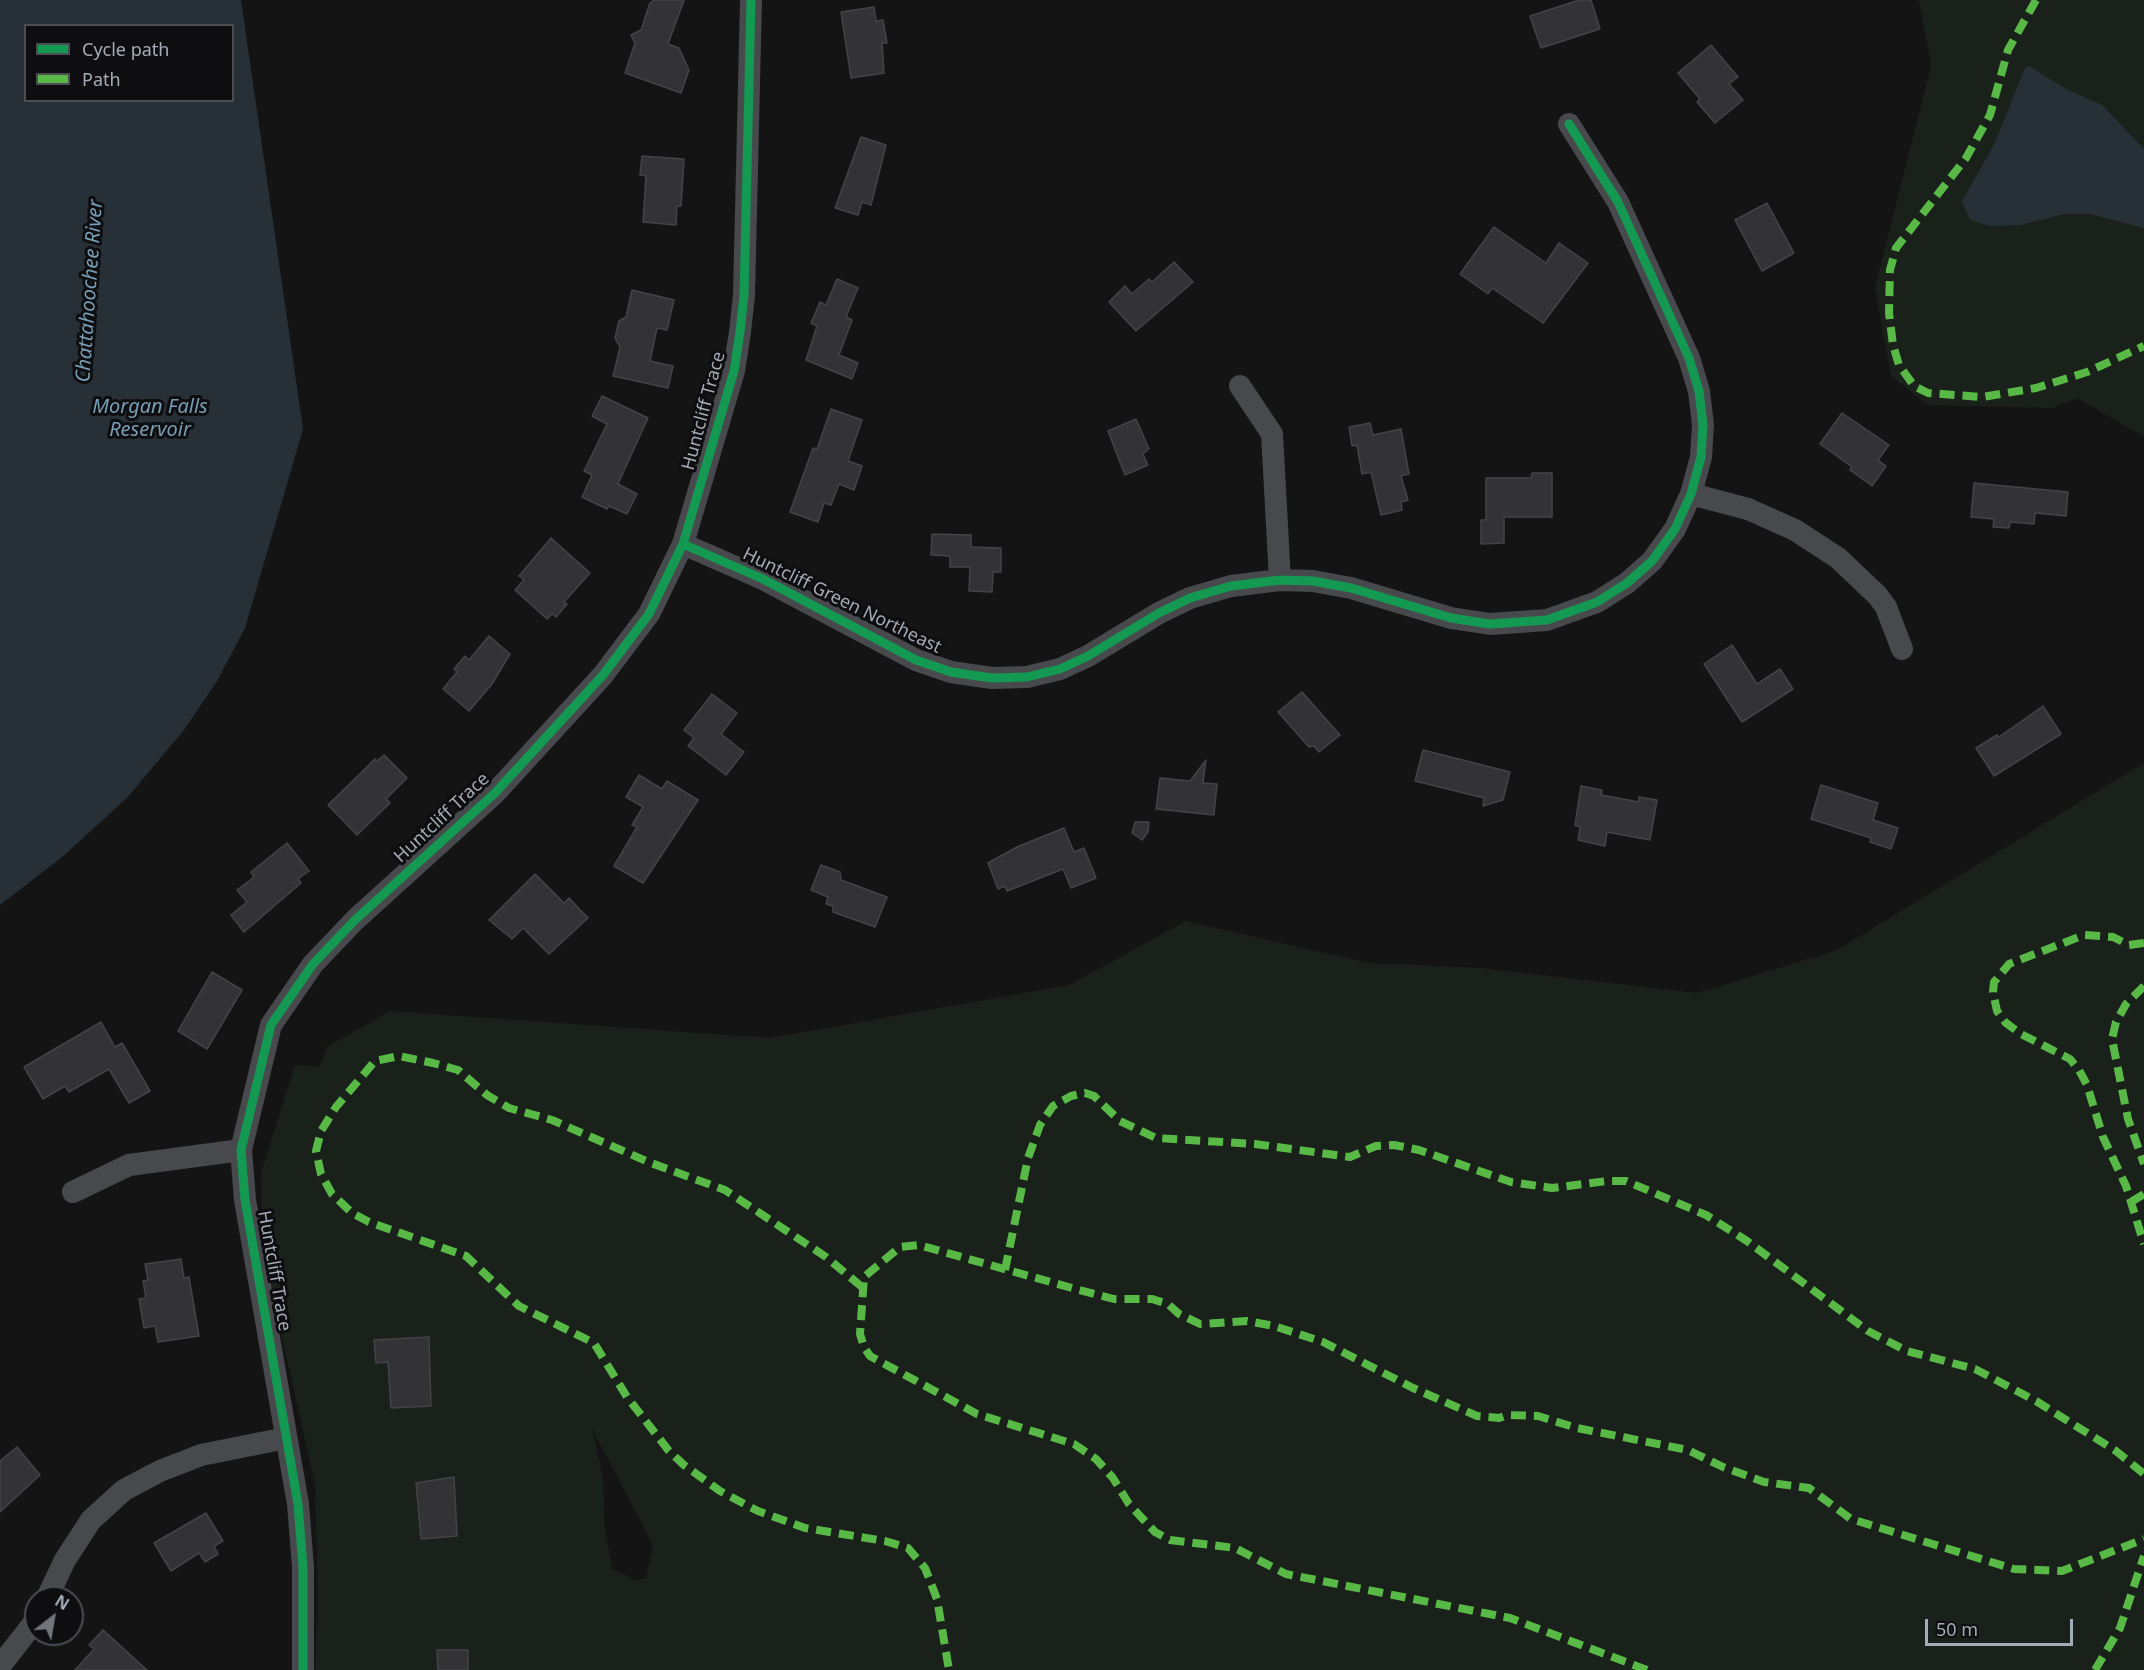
<!DOCTYPE html>
<style>
body{margin:0}
#map{position:relative;width:2144px;height:1670px;overflow:hidden;background:#141414;font-family:"Noto Sans",sans-serif}
canvas{display:block}
.legend{position:absolute;left:24px;top:24px;width:210px;height:78px;box-sizing:border-box;background:#0e0e10;border:2px solid #4a4d52;margin:0;padding:8px 10px;list-style:none;font-size:18px;color:#a3abb6}
.legend li{display:flex;align-items:center;gap:12px;height:30px}
.legend b{width:30px;border:2px solid #4a4d52}
.north{position:absolute;left:24px;top:1586px;width:60px;height:60px;box-sizing:border-box;background:#0e0e10;border:2px solid #4a4d52;border-radius:50%;rotate:31deg;font-size:16px;font-weight:700;line-height:24px;text-align:center;color:#a3abb6}
.north::after{content:'';display:block;margin:auto;width:21px;height:27px;background:#71767d;clip-path:polygon(50% 0,100% 100%,50% 72%,0 100%)}
.scale{position:absolute;left:1925px;top:1619px;width:148px;height:27px;box-sizing:border-box;border:3px solid #a3abb6;border-top:0;padding-left:8px;font-size:18px;line-height:21px;white-space:nowrap;color:#a3abb6;-webkit-text-stroke:4px #0e0e10;paint-order:stroke}
</style>
<div id="map">
<canvas width="2144" height="1670"></canvas>
<ul class="legend">
<li><b style="height:8px;background:#139951"></b>Cycle path</li>
<li><b style="height:8px;background:#58b947"></b>Path</li>
</ul>
<div class="north">N</div>
<div class="scale">50 m</div>
</div>
<script>
const ctx = document.querySelector('canvas').getContext('2d');
ctx.lineJoin = 'round';
function fillPath(path, color) { ctx.fillStyle = color; ctx.fill(path, 'evenodd'); }
const poly = rows => new Path2D(rows.map(r => 'M' + r).join(''));
function stroke(path, color, width, dash) { ctx.strokeStyle = color; ctx.lineWidth = width; ctx.lineCap = dash ? 'butt' : 'round'; ctx.setLineDash(dash || []); ctx.stroke(path); }
function drawText(font, color, halo, rows, align = 'center') {
  ctx.font = font + ' "Noto Sans",sans-serif'; ctx.lineWidth = 6; ctx.setLineDash([]); ctx.textBaseline = 'middle'; ctx.strokeStyle = halo; ctx.fillStyle = color; for (const [text, x, y, turn = 0] of rows) {
    ctx.save(); ctx.translate(x, y); ctx.rotate((+turn || 0) * Math.PI / 180); ctx.textAlign = isNaN(turn) ? turn : align; if (halo) ctx.strokeText(text, 0, 0); ctx.fillText(text, 0, 0); ctx.restore();
  }
}
fillPath(poly([
 [1919,0,2144,0,2144,437,2077,398,2052,408,1928,405,1891,376,1875,288,1931,66],
 [2144,763,2144,1670,315,1670,318,1596,315,1484,262,1249,261,1173,295,1065,319,1067,327,1047,390,1011,770,1038,1069,985,1186,921,1369,963,1481,968,1697,993,1837,950],
 [592,1429,653,1545,646,1578,635,1580,612,1569,605,1530,603,1476]
]), '#1a211a');
fillPath(poly([
 [0,0,241,0,303,429,245,628,217,681,184,730,127,798,61,858,0,905],
 [26,26,232,26,232,100,26,100],
 [2029,66,2066,89,2102,105,2144,149,2144,228,2090,214,2064,214,2021,225,1990,226,1970,220,1962,201,1995,143,2025,68]
]), '#263036');
const building = poly([
 [654,0,684,0,668,44,679,48,689,70,681,93,625,73,635,43,631,35,641,30,650,3,654,0],
 [1579,0,1591,0,1600,29,1541,48,1530,16,1579,0],
 [874,7,876,21,883,20,887,43,882,43,884,73,851,78,841,12,874,7],
 [1711,45,1738,77,1729,84,1743,100,1715,123,1697,102,1700,99,1678,73,1711,45],
 [861,137,886,145,871,205,862,202,858,215,835,208,861,137],
 [642,156,684,159,681,206,677,206,676,225,643,222,646,176,640,175,642,156],
 [1767,203,1794,253,1762,271,1735,220,1767,203],
 [1494,227,1546,263,1559,243,1588,263,1543,323,1492,288,1488,294,1460,274,1494,227],
 [1174,262,1193,282,1136,331,1109,302,1125,286,1132,294,1149,279,1152,282,1174,262],
 [837,279,858,288,846,317,852,320,839,355,858,363,852,379,806,360,817,326,811,323,820,302,826,305,837,279],
 [632,290,674,300,667,330,657,328,650,361,673,366,668,388,613,376,620,347,615,338,619,321,626,317,632,290],
 [602,396,648,418,618,484,637,494,627,514,609,506,607,509,582,497,592,475,584,471,607,424,592,416,602,396],
 [831,409,862,420,848,461,862,466,854,490,839,484,831,505,824,503,818,522,790,512,813,448,817,449,831,409],
 [1842,413,1889,445,1878,460,1886,466,1872,486,1850,470,1852,467,1820,444,1842,413],
 [1136,419,1149,449,1143,454,1148,465,1125,475,1108,431,1136,419],
 [1370,423,1373,435,1401,429,1409,474,1401,476,1408,500,1401,502,1402,510,1381,515,1371,472,1362,474,1357,445,1352,446,1349,427,1370,423],
 [1532,473,1552,473,1552,517,1504,517,1504,543,1481,544,1481,520,1486,520,1486,478,1531,478,1532,473],
 [1974,483,2068,492,2066,516,2035,513,2034,524,2010,522,2009,528,1993,527,1994,519,1971,517,1974,483],
 [932,534,971,535,971,547,1001,548,1001,572,993,572,992,592,969,591,970,567,950,567,950,556,931,555,932,534],
 [551,538,590,573,564,602,567,604,556,617,552,614,547,619,515,590,524,580,519,576,551,538],
 [489,636,510,654,492,684,469,711,443,689,457,672,454,669,465,656,469,660,489,636],
 [1732,645,1757,684,1780,669,1793,689,1742,722,1704,664,1732,645],
 [1302,692,1340,735,1319,752,1314,746,1309,747,1278,712,1302,692],
 [712,694,737,713,721,734,744,752,726,775,688,746,694,738,684,730,712,694],
 [2043,706,2061,734,1994,776,1976,748,1997,735,1999,737,2043,706],
 [1423,750,1510,772,1503,800,1483,806,1484,798,1415,781,1423,750],
 [384,755,407,778,386,799,390,803,357,835,328,805,375,759,377,761,384,755],
 [1206,760,1203,783,1217,784,1214,815,1156,809,1160,778,1190,781,1206,760],
 [639,775,662,789,667,781,698,800,643,883,614,866,637,827,632,825,643,807,626,797,639,775],
 [1821,785,1878,803,1873,820,1898,828,1891,849,1870,842,1871,838,1811,819,1821,785],
 [1581,786,1602,790,1601,795,1639,802,1639,797,1657,800,1650,840,1607,832,1605,846,1578,840,1580,827,1575,825,1581,786],
 [1135,822,1149,822,1148,832,1142,840,1132,833,1135,822],
 [1064,828,1074,852,1084,848,1096,878,1071,888,1063,869,1007,891,1005,886,998,889,988,863,1017,847,1064,828],
 [287,843,309,871,298,879,301,883,244,932,231,915,247,902,237,890,254,877,251,872,287,843],
 [821,865,840,872,841,880,887,897,875,927,833,912,833,906,826,904,828,897,811,890,821,865],
 [535,874,564,903,569,898,588,918,549,954,523,928,512,939,489,920,535,874],
 [212,972,242,990,207,1049,178,1031,212,972],
 [101,1022,115,1047,122,1043,150,1091,129,1103,109,1069,69,1092,65,1086,43,1099,24,1067,101,1022],
 [181,1259,184,1278,189,1277,199,1336,158,1342,155,1326,144,1328,139,1299,146,1298,143,1281,148,1280,145,1264,181,1259],
 [429,1337,431,1406,391,1408,388,1362,376,1363,374,1340,429,1337],
 [17,1447,40,1475,0,1512,0,1461,17,1447],
 [454,1477,457,1536,421,1539,416,1483,454,1477],
 [206,1513,223,1541,214,1546,218,1554,205,1562,199,1553,171,1571,154,1543,206,1513],
 [103,1630,147,1670,75,1670,94,1649,89,1645,103,1630],
 [437,1650,468,1650,468,1670,438,1670,437,1650]
]);
fillPath(building, '#333335');
stroke(building, '#424448', 1.5);
stroke(poly([
 [1240,386,1272,434,1280,580],
 [1691,494,1748,509,1795,530,1838,558,1877,595,1886,607,1902,649],
 [683,544,763,579,916,660,951,672,992,678,1027,677,1060,669,1088,656,1159,613,1190,598,1231,586,1280,580,1313,581,1351,588,1451,618,1490,624,1547,620,1597,602,1627,583,1652,561,1675,529,1691,494,1701,457,1703,425,1699,391,1689,358,1618,202,1569,124],
 [73,1192,129,1165,241,1150],
 [47,1598,65,1560,91,1520,124,1490,160,1471,201,1455,286,1438],
 [0,1666,36,1620],
 [303,1670,303,1567,298,1504,245,1200,241,1150,271,1025,313,964,355,920,495,793,603,675,649,614,683,544,734,371,740,332,744,295,751,0]
]), '#48494d', 22);
stroke(poly([
 [2036,0,2008,50,1990,115,1966,158,1896,248,1890,270,1889,313,1893,345,1899,365,1914,386,1928,393,1982,397,2036,388,2087,372,2144,346],
 [2144,943,2129,945,2113,937,2084,935,2009,964,1994,982,1993,992,1997,1011,2006,1023,2021,1034,2070,1059,2079,1070,2087,1085,2103,1137,2126,1186,2144,1244],
 [2144,986,2126,1004,2116,1022,2112,1039,2128,1119,2144,1164],
 [2131,1202,2144,1194],
 [1005,1270,1028,1158,1040,1125,1053,1106,1071,1096,1085,1093,1094,1096,1120,1121,1156,1138,1255,1144,1350,1157,1376,1146,1394,1145,1419,1150,1511,1182,1552,1188,1607,1181,1626,1181,1706,1215,1747,1241,1868,1331,1907,1351,1975,1369,2036,1401,2116,1451,2144,1474],
 [862,1287,826,1257,725,1190,651,1163,552,1120,509,1108,487,1095,458,1070,433,1063,399,1056,375,1061,336,1107,321,1131,316,1151,321,1174,332,1194,352,1213,369,1222,466,1256,519,1306,594,1343,627,1397,669,1451,684,1465,720,1491,758,1511,805,1528,885,1541,908,1548,925,1568,937,1599,949,1670],
 [1647,1670,1510,1618,1286,1574,1235,1548,1170,1540,1155,1532,1129,1504,1113,1478,1096,1459,1074,1444,977,1414,870,1356,864,1347,860,1334,864,1277,900,1247,919,1245,1079,1290,1114,1299,1152,1299,1168,1304,1179,1314,1200,1324,1247,1321,1274,1326,1323,1342,1413,1388,1477,1416,1499,1418,1507,1415,1538,1416,1577,1428,1688,1450,1723,1467,1764,1482,1809,1488,1851,1519,2014,1569,2062,1571,2144,1539],
 [2095,1670,2120,1628,2144,1556]
]), '#58b947', 8, [15, 8]);
stroke(poly([
 [683,544,763,579,916,660,951,672,992,678,1027,677,1060,669,1088,656,1159,613,1190,598,1231,586,1280,580,1313,581,1351,588,1451,618,1490,624,1547,620,1597,602,1627,583,1652,561,1675,529,1691,494,1701,457,1703,425,1699,391,1689,358,1618,202,1569,124],
 [303,1670,303,1567,298,1504,245,1200,241,1150,271,1025,313,964,355,920,495,793,603,675,649,614,683,544,734,371,740,332,744,295,751,0]
]), '#139951', 9);
drawText('18px', '#a3abb6', '#0e0e10', [
 ["Huntcliff Trace",704,411,-75],
 ["Huntcliff Green Northeast",842,601,26],
 ["Huntcliff Trace",442,818,-43],
 ["Huntcliff Trace",274,1271,80]
]);
drawText('italic 20px', '#779db4', '#0e0e10', [
 ["Chattahoochee River",90,291,-86],
 ["Morgan Falls",150,407],
 ["Reservoir",150,430]
]);
</script>
